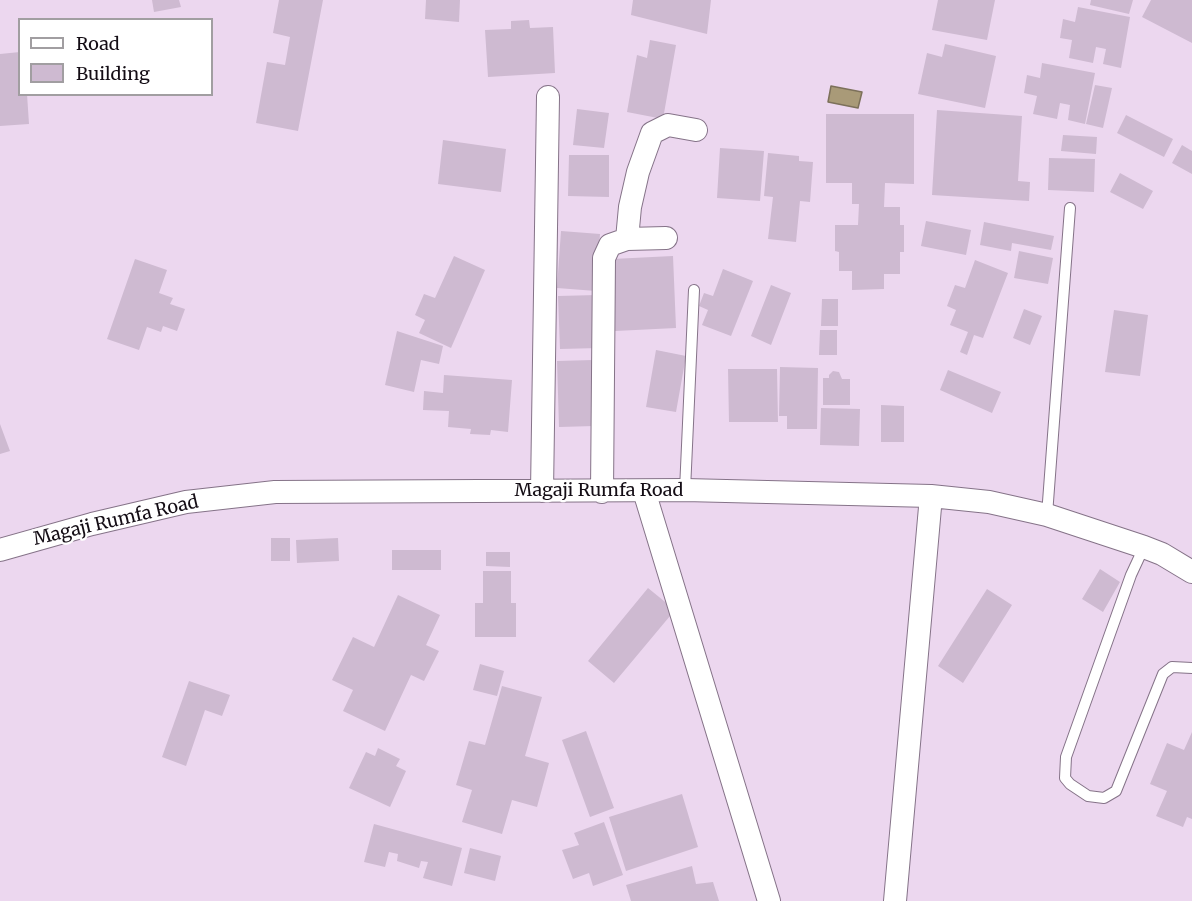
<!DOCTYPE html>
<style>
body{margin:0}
#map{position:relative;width:1192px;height:901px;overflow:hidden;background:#ecd7ef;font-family:Merriweather,serif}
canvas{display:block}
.legend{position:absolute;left:18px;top:18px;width:195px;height:78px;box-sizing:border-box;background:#fff;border:2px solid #a19ea1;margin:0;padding:8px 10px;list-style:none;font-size:18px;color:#140d15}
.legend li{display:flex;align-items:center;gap:12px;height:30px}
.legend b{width:30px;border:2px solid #a19ea1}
</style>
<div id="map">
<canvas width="1192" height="901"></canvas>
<ul class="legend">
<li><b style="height:8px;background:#fff"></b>Road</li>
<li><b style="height:16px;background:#cebad1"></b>Building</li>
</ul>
</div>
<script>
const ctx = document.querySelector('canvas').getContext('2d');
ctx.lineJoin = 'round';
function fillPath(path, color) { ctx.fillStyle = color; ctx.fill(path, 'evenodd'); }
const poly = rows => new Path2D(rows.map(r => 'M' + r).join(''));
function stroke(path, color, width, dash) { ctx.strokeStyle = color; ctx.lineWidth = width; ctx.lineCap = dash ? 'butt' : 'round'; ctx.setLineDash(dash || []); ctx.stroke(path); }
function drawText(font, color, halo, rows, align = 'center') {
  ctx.font = font + ' Merriweather,serif'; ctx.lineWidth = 4.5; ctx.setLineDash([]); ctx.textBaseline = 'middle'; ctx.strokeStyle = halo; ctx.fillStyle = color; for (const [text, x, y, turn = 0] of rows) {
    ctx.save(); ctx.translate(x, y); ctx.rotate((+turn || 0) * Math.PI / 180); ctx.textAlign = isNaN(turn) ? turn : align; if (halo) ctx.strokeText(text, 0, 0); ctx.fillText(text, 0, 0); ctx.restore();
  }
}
const water = poly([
 [831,86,862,92,858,108,828,102,831,86]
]);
fillPath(water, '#a99a78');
stroke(water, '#7c705a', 1.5);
fillPath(poly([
 [152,0,179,0,181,7,154,12],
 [279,0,323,0,298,131,256,123,267,62,285,65,290,37,273,33],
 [426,0,460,0,459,22,425,19],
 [633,0,711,0,707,34,631,15],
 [938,0,995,0,987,40,932,30],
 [1091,0,1133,0,1129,14,1090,5],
 [1151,0,1192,0,1192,43,1142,17],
 [1078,7,1130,17,1121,68,1103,64,1106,49,1096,47,1093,63,1069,58,1072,40,1060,38,1063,19,1075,22],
 [529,20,530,28,553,27,555,73,488,77,485,30,511,29,511,21],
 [650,40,676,45,663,119,627,112,637,55,647,58],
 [945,44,996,56,985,108,918,94,927,53,942,57],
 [20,52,20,94,27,94,29,124,0,126,0,54],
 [1042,63,1095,73,1085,124,1068,120,1070,105,1060,103,1057,119,1033,114,1037,96,1024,93,1027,75,1040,78],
 [1095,85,1112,88,1103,128,1086,124],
 [577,109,609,113,604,148,573,145],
 [937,110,1022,116,1018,181,1030,182,1029,201,932,195],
 [826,114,914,114,914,184,885,183,884,207,900,207,900,225,904,225,904,252,900,252,900,274,884,274,884,289,852,290,852,271,839,271,839,252,835,251,835,225,858,225,859,204,852,204,852,183,826,183],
 [1126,115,1173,139,1164,157,1117,133],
 [1063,135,1097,137,1096,154,1061,151],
 [443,140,506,149,501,192,438,184],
 [1182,145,1192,151,1192,174,1172,163],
 [720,148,764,151,760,201,717,198],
 [768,153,799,156,799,161,813,162,810,202,800,201,796,242,768,239,773,197,764,196],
 [569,155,609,155,609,197,568,196],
 [1049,158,1095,159,1094,192,1048,190],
 [1120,173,1153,191,1143,209,1110,192],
 [926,221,971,230,966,255,921,246],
 [984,222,1054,236,1051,250,1012,243,1011,251,980,245],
 [561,231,600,234,596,291,557,288],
 [1019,251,1053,258,1048,284,1014,278],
 [454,256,485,270,451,348,419,333,425,320,415,315,424,294,435,298],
 [673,256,676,328,615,331,612,259],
 [135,259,167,270,159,293,173,298,170,304,185,309,177,331,163,326,161,332,147,327,139,350,107,339],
 [975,260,1008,273,983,338,974,335,967,355,960,352,968,332,950,325,956,310,947,306,955,285,965,288],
 [723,269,753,281,731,336,702,325,708,310,699,306,704,293,713,296],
 [771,285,791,293,771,345,751,336],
 [597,295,599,348,560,349,558,296],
 [822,299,838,299,838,326,821,326],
 [1024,309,1042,316,1030,345,1013,338],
 [1114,310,1148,315,1140,376,1105,372],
 [820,330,837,330,837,355,819,355],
 [397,331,443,346,439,364,421,360,414,392,385,385],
 [656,350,686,356,676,412,646,407],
 [593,360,594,426,559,427,557,361],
 [780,367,818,368,817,429,787,429,787,416,779,416],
 [728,369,777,369,778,422,729,422],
 [948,370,1001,392,992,413,940,390],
 [833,371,839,372,842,379,850,379,850,405,823,405,823,378,829,378,829,375],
 [444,375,512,380,508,432,491,430,490,435,470,434,471,429,448,427,449,411,423,410,424,391,443,393],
 [881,405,904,406,904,442,881,442],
 [821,408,860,409,859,446,820,445],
 [0,424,10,451,0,454],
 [271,538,290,538,290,561,271,561],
 [338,538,339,561,297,563,296,540],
 [392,550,441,550,441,570,392,570],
 [486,552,510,552,510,567,486,566],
 [1100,569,1120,582,1103,612,1082,599],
 [483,571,511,571,511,603,516,603,516,637,475,637,475,603,483,603],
 [648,588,675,610,614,683,588,661],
 [987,589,1012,605,963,683,938,666],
 [398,595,440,615,426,645,439,651,424,681,411,675,385,731,343,711,353,690,332,680,353,637,374,647],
 [480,664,504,671,497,696,473,690],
 [189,681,230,695,222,716,205,710,186,766,162,757],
 [502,686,542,697,525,756,549,763,537,807,512,800,502,834,462,822,472,790,456,785,469,741,485,745],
 [586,731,614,808,590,817,562,740],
 [1192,732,1192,819,1187,817,1183,827,1156,816,1167,791,1150,784,1167,743,1184,750],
 [378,748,400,759,396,766,406,771,390,807,349,788,366,752,375,756],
 [682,794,698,847,626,871,609,817],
 [604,822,623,875,593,886,589,873,573,879,562,850,579,845,574,833],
 [374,824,462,848,452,886,423,878,428,862,421,861,419,868,397,861,398,854,389,852,385,867,364,862],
 [470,848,501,856,495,881,464,873],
 [692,866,696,884,713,882,719,901,631,901,626,885]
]), '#cebad1');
const lane = poly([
 [685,490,694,290],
 [1047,515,1070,208],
 [1144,547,1131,575,1066,757,1065,778,1070,784,1088,796,1104,798,1116,791,1163,674,1172,667,1192,668]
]);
const street = poly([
 [627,239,630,207,638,172,652,133,668,125,696,130],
 [542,491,548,97],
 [644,491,769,901],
 [602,492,604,258,610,245,627,239,666,238],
 [0,550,92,524,186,502,275,492,685,490,931,496,989,502,1047,515,1144,547,1162,554,1192,572],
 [895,901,931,496]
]);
stroke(lane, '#857388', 12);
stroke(street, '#857388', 24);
stroke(lane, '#fff', 10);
stroke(street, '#fff', 22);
drawText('18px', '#140d15', '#fff', [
 ["Magaji Rumfa Road",599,491],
 ["Magaji Rumfa Road",116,521,-13]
]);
</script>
